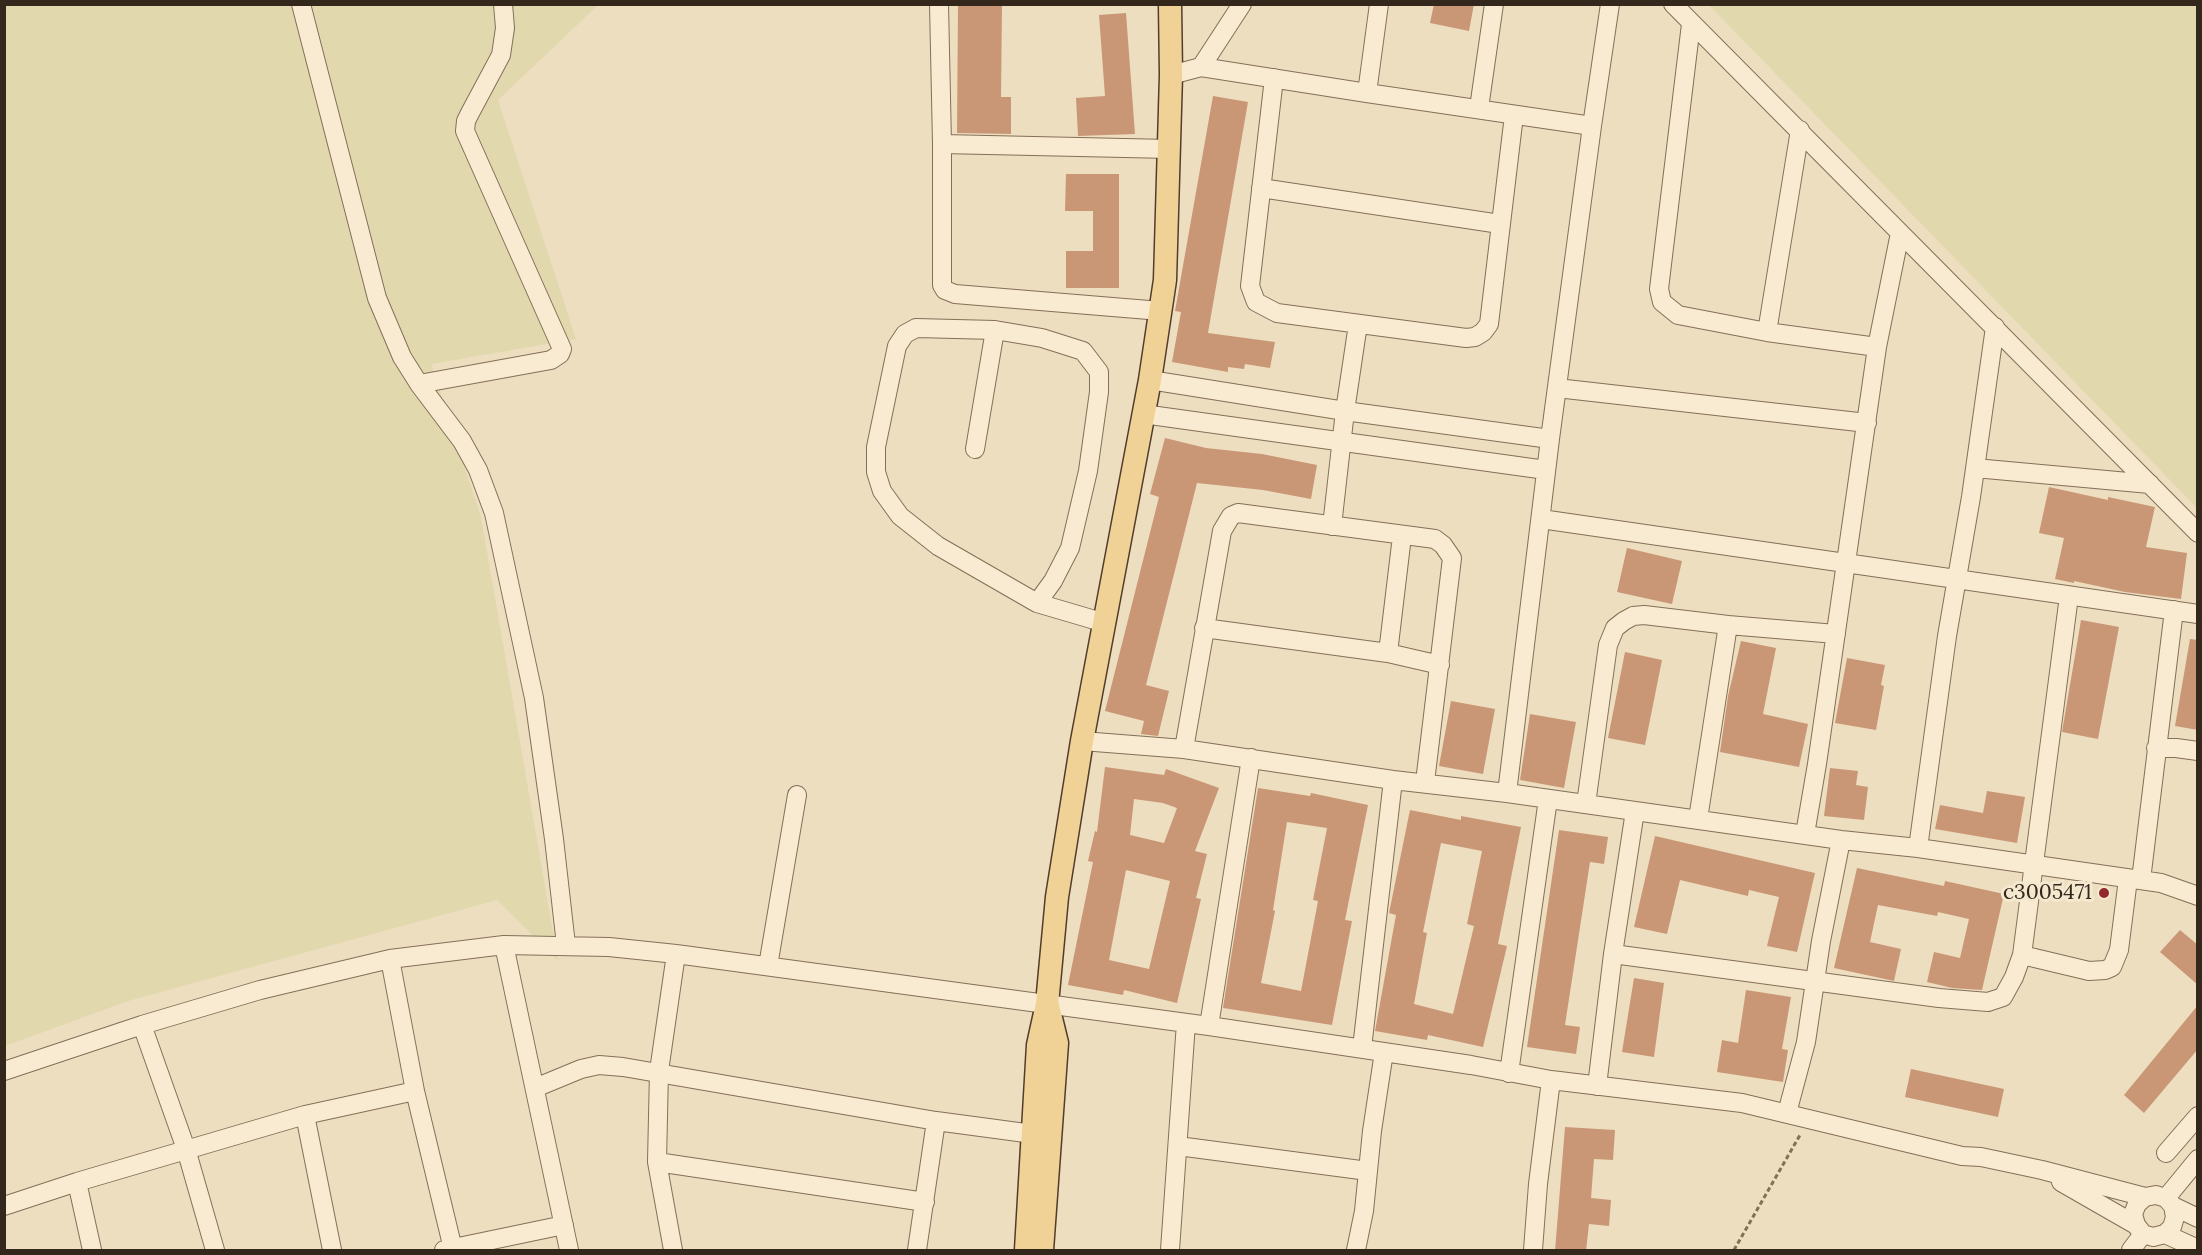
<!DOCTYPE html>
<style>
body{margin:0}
#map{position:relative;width:2202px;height:1255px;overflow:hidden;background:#ecdebf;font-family:Lora,serif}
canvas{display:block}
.frame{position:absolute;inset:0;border:6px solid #34271c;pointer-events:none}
</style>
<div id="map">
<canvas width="2202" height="1255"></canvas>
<div class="frame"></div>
</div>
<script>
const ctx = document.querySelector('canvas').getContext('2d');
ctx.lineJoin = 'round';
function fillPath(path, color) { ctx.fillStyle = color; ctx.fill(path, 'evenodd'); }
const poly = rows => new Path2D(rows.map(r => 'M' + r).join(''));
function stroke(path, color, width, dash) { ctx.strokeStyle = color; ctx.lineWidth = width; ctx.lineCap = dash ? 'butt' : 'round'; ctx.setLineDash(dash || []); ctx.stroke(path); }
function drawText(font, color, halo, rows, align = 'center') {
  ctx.font = font + ' Lora,serif'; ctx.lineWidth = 6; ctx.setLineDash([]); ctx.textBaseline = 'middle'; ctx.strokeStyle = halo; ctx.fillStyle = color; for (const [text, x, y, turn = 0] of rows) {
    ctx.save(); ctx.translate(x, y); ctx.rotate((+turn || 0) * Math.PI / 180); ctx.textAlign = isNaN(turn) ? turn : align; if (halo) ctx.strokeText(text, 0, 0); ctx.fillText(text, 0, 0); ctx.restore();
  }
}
fillPath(poly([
 [5,5,598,5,498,100,576,339,431,364,481,517,558,961,497,900,128,1001,5,1046],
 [1709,5,2197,5,2197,508]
]), '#e2d8ad');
fillPath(poly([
 [958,4,1002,4,1001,97,1011,97,1011,134,957,133],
 [1434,4,1474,4,1469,31,1430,23],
 [1126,13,1135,134,1078,136,1076,98,1105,96,1099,15],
 [1213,96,1248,102,1208,333,1275,342,1270,368,1245,364,1244,369,1228,367,1228,372,1172,362,1181,312,1175,311],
 [1066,174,1119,174,1119,288,1066,288,1066,251,1093,251,1093,211,1065,211],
 [1165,438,1206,448,1262,454,1317,465,1311,499,1263,490,1197,483,1146,685,1169,691,1158,736,1141,734,1144,721,1105,711,1159,497,1150,494],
 [2049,487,2108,500,2108,497,2155,507,2146,547,2187,553,2181,599,2125,592,2074,581,2074,583,2055,579,2064,538,2039,533],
 [1627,548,1682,561,1672,604,1617,592],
 [2081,620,2119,627,2098,739,2062,732],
 [2190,639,2198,640,2198,730,2175,726],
 [1741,641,1776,648,1763,714,1808,724,1799,767,1720,752,1728,696],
 [1625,652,1662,660,1645,745,1608,738],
 [1847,658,1885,665,1881,685,1884,686,1876,730,1835,723],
 [1451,701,1495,709,1483,774,1439,766],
 [1530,714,1576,722,1564,788,1520,780],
 [1105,767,1164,775,1166,769,1219,788,1195,851,1207,854,1196,898,1201,899,1177,1003,1124,990,1123,995,1068,985,1093,862,1088,861,1095,831,1097,832],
 [1134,799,1163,803,1177,808,1164,843,1130,835],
 [1126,870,1170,881,1149,969,1109,960],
 [1830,768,1858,771,1856,785,1868,787,1864,820,1824,816],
 [1258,788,1310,796,1311,793,1368,805,1345,920,1352,921,1332,1025,1223,1008],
 [1287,822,1327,828,1313,900,1318,901,1301,991,1261,983,1275,911,1273,910],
 [1987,791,2025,797,2017,843,1935,829,1940,805,1983,813],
 [1410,810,1461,820,1461,816,1521,827,1498,944,1507,946,1483,1047,1428,1035,1427,1040,1375,1031,1396,915,1389,913],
 [1441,843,1482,851,1467,924,1474,926,1453,1014,1414,1004,1427,933,1423,932],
 [1559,830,1608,837,1604,864,1590,862,1565,1025,1580,1027,1576,1054,1527,1047],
 [1655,836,1815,873,1797,952,1767,946,1779,897,1749,890,1748,896,1680,880,1667,934,1634,927],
 [1857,868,1944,886,1945,881,2004,894,1982,990,1952,988,1927,982,1934,952,1960,958,1969,919,1938,912,1937,916,1878,905,1870,942,1901,949,1894,981,1834,968],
 [2180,930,2198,945,2198,985,2160,952],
 [1634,978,1664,983,1654,1057,1622,1052],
 [1746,990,1791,997,1782,1049,1788,1050,1783,1082,1717,1072,1722,1040,1738,1043],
 [2198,1005,2198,1049,2144,1113,2124,1095],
 [1911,1069,2004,1089,1998,1117,1905,1097],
 [1565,1127,1615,1130,1613,1160,1594,1159,1591,1198,1611,1200,1609,1226,1589,1224,1586,1251,1555,1251]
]), '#ca9776');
const minor = poly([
 [301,4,377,298,402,357,419,384,462,441,478,470,494,513,534,698,554,839,566,945],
 [939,4,942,144,1170,149],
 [1673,4,2198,533],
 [1691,24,1659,289,1662,302,1678,315,1767,332,1877,347],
 [1201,67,1367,93,1592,126],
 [1171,75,1201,67,1242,4],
 [1274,78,1250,286,1256,302,1277,313,1466,338,1475,337,1483,332,1489,324,1514,115],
 [1367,93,1379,4],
 [1479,108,1494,4],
 [942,144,942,285,945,290,955,294,1161,311],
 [1261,188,1500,224],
 [1767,332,1800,130],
 [1150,380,1345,411,1550,439],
 [419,384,551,360,560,354,562,349,465,131,466,121,470,113,501,55,505,28,503,4],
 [1557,388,1867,423],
 [1143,414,1546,470],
 [975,449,995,330],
 [1975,468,2150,484],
 [1541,519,2198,614],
 [1332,526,1345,411,1358,324],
 [1037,603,1053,581,1070,548,1088,471,1099,392,1099,372,1083,351,1042,338,995,330,916,328,905,334,897,346,876,447,876,472,882,491,900,516,938,546,1037,603,1105,623],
 [1204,628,1388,653,1440,665],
 [1388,653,1402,536],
 [1082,741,1184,749,1393,780,1507,793,1841,840,1918,848,2161,883,2198,896],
 [2156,748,2176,748,2198,751],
 [1184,749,1222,531,1231,516,1238,513,1435,539,1443,545,1452,558,1425,782],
 [1507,793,1550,439,1592,126,1610,4],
 [1586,804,1608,645,1615,628,1624,621,1633,616,1644,615,1728,625,1836,634],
 [1698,819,1728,625],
 [1805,834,1817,764,1877,347,1900,233],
 [1918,848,1947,636,1971,497,1995,327],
 [2141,880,2174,610],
 [504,945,569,1250],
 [1613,954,1939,998,1988,1002,2003,997,2014,977,2022,955,2069,596],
 [2022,955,2089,971,2105,970,2112,967,2119,950,2128,879],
 [390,959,415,1091,453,1249],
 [768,966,797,795],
 [142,1025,186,1149,215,1250],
 [1209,1026,1251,758],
 [1362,1048,1393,780],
 [4,1071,142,1025,260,990,390,959,504,945,609,947,676,954,1209,1026,1471,1065,1551,1080,1742,1103,1962,1156,1981,1157,2042,1170,2145,1197,2156,1195,2166,1198,2173,1206,2175,1217,2172,1227,2165,1234,2153,1237,2143,1234,2136,1225,2133,1214,2137,1204,2145,1197],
 [1509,1073,1548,799],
 [1597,1086,1613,954,1635,811],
 [535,1088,581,1069,599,1065,623,1067,936,1121,1033,1134],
 [1787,1113,1806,1042,1821,941,1841,840],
 [305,1115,332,1250],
 [1178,1146,1368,1171],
 [2166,1153,2198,1116],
 [657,1162,925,1202],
 [77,1182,92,1250],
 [2061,1182,2136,1225],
 [2166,1198,2198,1159],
 [4,1206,77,1182,305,1115,415,1091],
 [2173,1206,2198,1218],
 [2165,1234,2198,1249],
 [444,1250,564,1225],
 [673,1250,657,1162,659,1071,676,954],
 [917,1250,936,1121],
 [1170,1250,1186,1023],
 [1356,1250,1364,1211,1372,1131,1384,1052],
 [1533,1250,1538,1184,1551,1080],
 [2131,1250,2143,1234]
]);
const major = poly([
 [1026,1250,1038,1045,1047,1004,1057,897,1082,741,1150,380,1165,280,1171,75,1170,4],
 [1042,1250,1057,1043,1048,1006]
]);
stroke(minor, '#856f58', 20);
stroke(major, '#523d2c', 25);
stroke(poly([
 [1734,1250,1800,1135]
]), '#856f58', 3, [4.5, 3]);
stroke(minor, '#f8ebd2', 18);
stroke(major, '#f0d297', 22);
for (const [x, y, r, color] of [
 [2104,893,6,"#92292d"]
]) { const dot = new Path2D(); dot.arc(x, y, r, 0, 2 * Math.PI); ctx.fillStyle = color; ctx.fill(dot); stroke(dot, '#f4e8ce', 2); }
drawText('21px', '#34271c', '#f4e8ce', [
 ["c3005471",2092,893]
], 'right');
</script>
